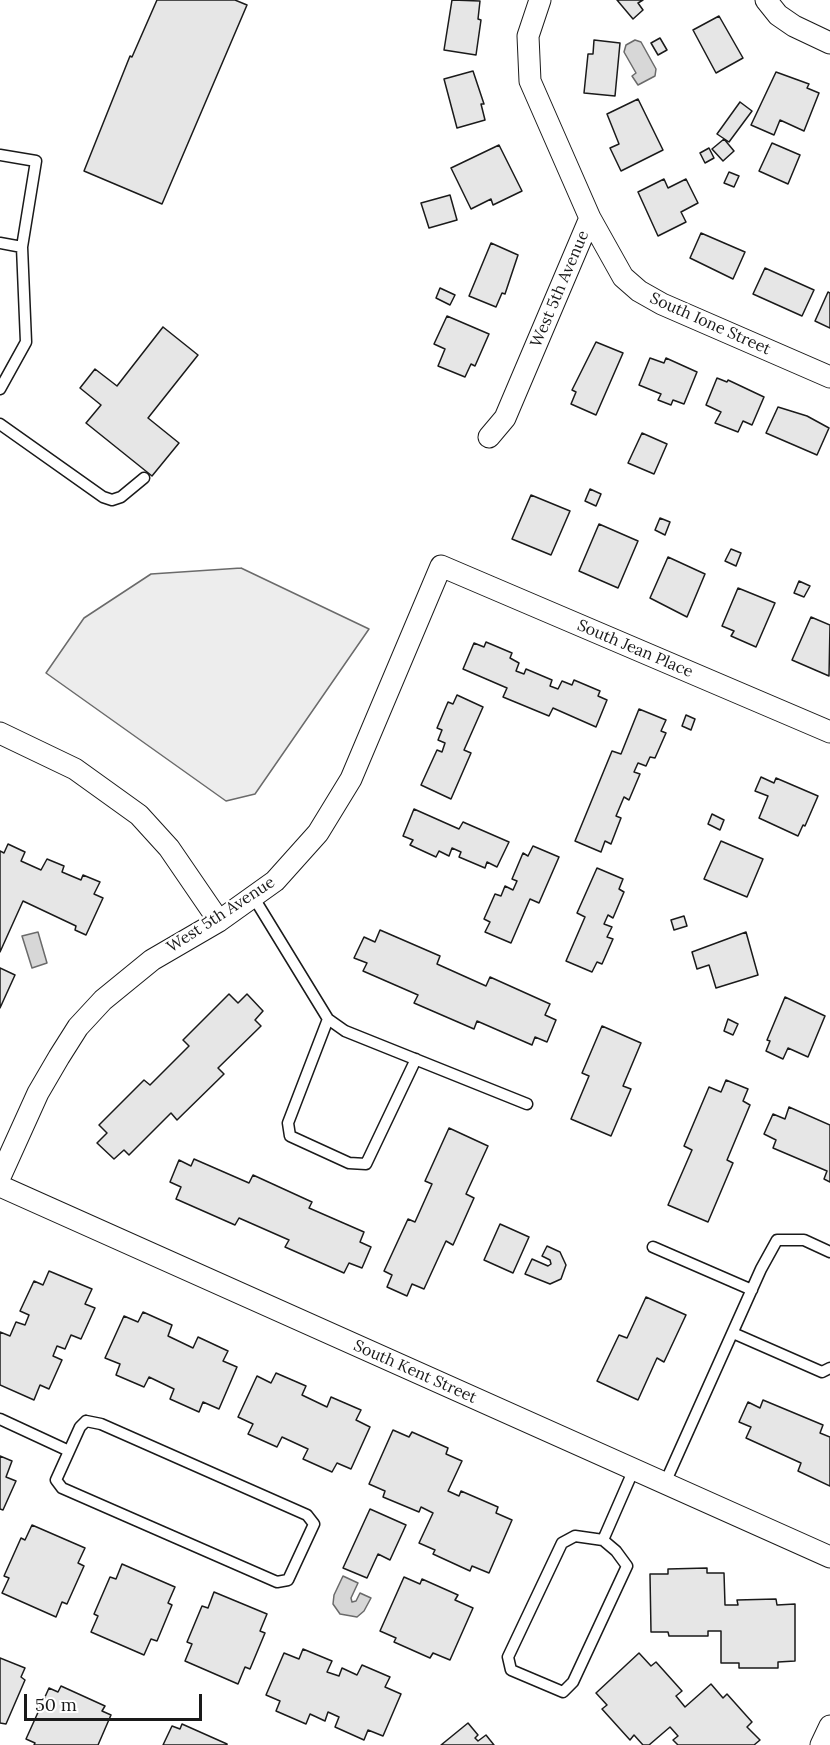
<!DOCTYPE html>
<style>
body{margin:0}
#map{position:relative;width:830px;height:1745px;overflow:hidden;background:#fff;font-family:Lora,serif}
canvas{display:block}
.scale{position:absolute;left:24px;top:1694px;width:178px;height:27px;box-sizing:border-box;border:3px solid #1a1a1a;border-top:0;padding-left:8px;font-size:18px;line-height:21px;white-space:nowrap;color:#1a1a1a;-webkit-text-stroke:4px #fff;paint-order:stroke}
</style>
<div id="map">
<canvas width="830" height="1745"></canvas>
<div class="scale">50 m</div>
</div>
<script>
const ctx = document.querySelector('canvas').getContext('2d');
ctx.lineJoin = 'round';
function fillPath(path, color) { ctx.fillStyle = color; ctx.fill(path, 'evenodd'); }
const poly = rows => new Path2D(rows.map(r => 'M' + r).join(''));
function stroke(path, color, width, dash) { ctx.strokeStyle = color; ctx.lineWidth = width; ctx.lineCap = dash ? 'butt' : 'round'; ctx.setLineDash(dash || []); ctx.stroke(path); }
function drawText(font, color, halo, rows, align = 'center') {
  ctx.font = font + ' Lora,serif'; ctx.lineWidth = 4.5; ctx.setLineDash([]); ctx.textBaseline = 'middle'; ctx.strokeStyle = halo; ctx.fillStyle = color; for (const [text, x, y, turn = 0] of rows) {
    ctx.save(); ctx.translate(x, y); ctx.rotate((+turn || 0) * Math.PI / 180); ctx.textAlign = isNaN(turn) ? turn : align; if (halo) ctx.strokeText(text, 0, 0); ctx.fillText(text, 0, 0); ctx.restore();
  }
}
const built = poly([
 [241,568,369,629,255,794,226,801,46,673,84,618,151,574,241,568]
]);
fillPath(built, '#ededed');
stroke(built, '#6a6a6a', 1.5);
const water = poly([
 [635,40,641,42,656,69,655,76,638,85,632,76,636,73,624,52,626,45,635,40],
 [38,932,47,963,32,968,22,936,38,932],
 [343,1576,358,1583,351,1598,352,1602,356,1601,360,1593,371,1598,364,1611,357,1617,340,1614,333,1604,334,1595,343,1576]
]);
fillPath(water, '#d7d7d7');
stroke(water, '#6a6a6a', 1.5);
const building = poly([
 [157,0,235,0,247,5,162,204,84,171,130,56,132,57,157,0],
 [452,0,480,1,478,19,481,20,476,55,444,50,452,0],
 [617,0,643,0,638,3,643,10,633,19,617,0],
 [719,16,743,58,716,73,693,30,719,16],
 [660,38,667,50,658,55,651,43,660,38],
 [594,40,620,43,615,96,584,93,588,54,593,54,594,40],
 [473,71,484,104,481,104,485,120,457,128,444,79,473,71],
 [776,72,809,84,807,88,819,93,804,131,780,120,774,135,751,125,776,72],
 [638,99,663,150,621,171,610,148,619,144,607,114,638,99],
 [740,102,752,111,729,142,717,134,740,102],
 [724,139,734,151,723,161,712,149,724,139],
 [772,143,800,155,788,184,759,171,772,143],
 [499,145,522,191,493,205,491,199,471,209,451,168,499,145],
 [709,148,714,158,705,163,700,153,709,148],
 [729,172,739,176,734,187,724,183,729,172],
 [664,179,668,188,686,179,698,203,681,212,686,222,658,236,638,192,664,179],
 [450,195,457,220,429,228,421,203,450,195],
 [701,233,745,252,733,279,690,258,701,233],
 [491,243,518,255,505,294,502,293,496,307,469,296,491,243],
 [765,268,814,290,802,316,753,294,765,268],
 [440,288,455,295,450,305,436,298,440,288],
 [828,292,830,293,830,328,815,321,828,292],
 [447,316,489,334,475,366,471,364,465,377,438,366,445,349,434,344,447,316],
 [163,327,198,355,148,418,179,443,152,476,86,423,101,405,80,388,95,369,117,386,163,327],
 [596,342,623,353,596,415,571,404,576,392,572,390,596,342],
 [650,358,664,363,666,358,697,372,684,404,673,400,671,405,658,400,661,394,639,385,650,358],
 [717,378,727,382,728,380,764,397,752,425,743,421,738,432,715,423,721,412,706,405,717,378],
 [778,407,807,416,829,428,817,455,766,433,778,407],
 [642,433,667,444,654,474,628,463,642,433],
 [590,489,601,494,596,506,585,501,590,489],
 [531,495,570,511,551,555,512,539,531,495],
 [660,518,670,522,665,535,655,530,660,518],
 [599,524,638,541,618,588,579,571,599,524],
 [731,549,741,553,736,566,725,561,731,549],
 [668,557,705,574,687,617,650,598,668,557],
 [799,581,810,586,804,597,794,593,799,581],
 [738,588,775,603,756,647,731,636,734,631,722,626,738,588],
 [811,617,830,625,829,676,792,660,811,617],
 [486,642,512,653,510,658,519,663,516,671,524,674,526,669,552,680,550,686,558,689,562,681,572,685,574,680,600,691,598,696,607,700,596,727,553,708,549,716,503,697,507,688,463,669,474,643,484,647,486,642],
 [457,695,483,707,464,750,471,753,451,799,421,785,437,750,442,752,445,743,438,740,442,730,437,728,448,702,453,704,457,695],
 [639,709,666,720,661,731,666,733,655,758,650,757,646,766,638,763,634,772,640,774,629,800,624,797,616,816,621,818,611,844,605,841,601,852,575,841,612,751,621,754,639,709],
 [686,715,695,719,691,730,682,726,686,715],
 [761,777,774,783,776,778,818,796,805,826,803,825,798,836,759,818,768,796,755,791,761,777],
 [414,809,459,829,463,822,509,842,497,867,487,862,485,868,459,857,461,852,452,848,449,856,439,851,436,857,410,845,413,840,403,836,414,809],
 [712,814,724,820,720,830,708,824,712,814],
 [721,841,763,859,747,897,704,879,721,841],
 [8,844,25,852,21,861,41,870,47,859,64,866,62,872,81,880,83,875,100,882,94,894,103,898,86,935,75,930,76,926,23,901,0,952,0,851,4,853,8,844],
 [533,846,559,857,539,903,530,899,511,943,485,932,490,922,484,919,495,894,501,896,505,886,513,890,517,881,512,879,523,853,528,856,533,846],
 [597,868,623,879,619,889,624,892,613,918,608,915,604,924,612,927,607,937,613,939,602,964,597,962,592,972,566,961,585,917,577,913,597,868],
 [684,916,687,926,674,930,671,920,684,916],
 [380,930,440,956,437,964,486,986,490,977,550,1004,545,1015,556,1020,547,1042,535,1037,532,1045,477,1021,474,1029,414,1003,418,995,363,971,367,963,354,958,364,937,375,942,380,930],
 [746,932,758,975,716,988,709,965,697,969,692,952,746,932],
 [0,968,15,975,0,1008,0,968],
 [229,994,238,1003,247,994,263,1011,255,1020,261,1026,218,1068,224,1074,177,1120,171,1113,129,1155,124,1150,114,1159,97,1143,107,1133,99,1125,144,1080,150,1085,189,1046,183,1040,229,994],
 [785,997,825,1016,808,1057,788,1048,783,1059,766,1051,770,1041,767,1040,785,997],
 [728,1019,738,1024,733,1035,724,1031,728,1019],
 [602,1026,641,1043,623,1086,631,1089,611,1136,571,1119,589,1076,582,1073,602,1026],
 [726,1080,748,1089,743,1101,750,1105,727,1160,733,1163,708,1222,668,1205,692,1150,684,1146,709,1087,721,1092,726,1080],
 [789,1107,830,1125,830,1182,824,1179,827,1171,773,1148,776,1140,764,1134,773,1114,785,1119,789,1107],
 [449,1128,488,1146,466,1194,474,1198,453,1245,446,1241,424,1289,412,1284,407,1296,387,1287,392,1275,384,1271,408,1219,415,1222,432,1184,425,1181,449,1128],
 [194,1159,249,1183,253,1175,312,1202,309,1208,364,1232,360,1242,371,1247,362,1268,349,1263,344,1273,285,1247,289,1240,239,1218,235,1225,176,1199,181,1187,170,1182,179,1160,191,1166,194,1159],
 [500,1224,529,1237,513,1273,484,1260,500,1224],
 [547,1246,560,1252,566,1265,561,1279,550,1284,525,1274,532,1259,548,1266,551,1264,550,1260,542,1256,547,1246],
 [49,1271,92,1289,85,1304,95,1308,81,1339,71,1335,65,1349,57,1346,53,1356,62,1360,49,1389,40,1385,34,1400,0,1385,0,1332,10,1336,16,1322,25,1325,29,1315,20,1311,34,1281,43,1285,49,1271],
 [646,1297,686,1315,664,1362,657,1358,638,1400,597,1381,619,1335,627,1338,646,1297],
 [143,1312,172,1325,168,1336,193,1348,198,1337,228,1351,223,1361,237,1367,219,1409,203,1402,199,1412,170,1399,174,1389,149,1377,144,1387,116,1375,120,1364,105,1358,124,1316,138,1322,143,1312],
 [276,1373,306,1386,302,1395,327,1407,331,1397,361,1410,356,1420,370,1427,351,1469,337,1463,332,1472,303,1459,308,1449,282,1437,277,1447,248,1434,253,1424,238,1417,257,1376,271,1383,276,1373],
 [763,1400,823,1425,820,1433,830,1437,830,1486,798,1471,801,1463,746,1438,751,1427,739,1422,748,1402,760,1408,763,1400],
 [393,1430,409,1437,412,1432,448,1448,446,1454,462,1461,448,1491,459,1496,461,1491,498,1507,496,1513,512,1520,489,1573,472,1566,470,1571,433,1554,435,1550,419,1543,433,1513,421,1507,419,1512,383,1497,385,1491,369,1484,393,1430],
 [0,1456,12,1461,6,1477,16,1481,3,1510,0,1509,0,1456],
 [370,1509,406,1525,390,1560,378,1554,367,1578,343,1568,370,1509],
 [32,1525,85,1548,78,1563,84,1566,67,1604,62,1602,56,1617,2,1593,9,1578,4,1576,21,1538,25,1540,32,1525],
 [122,1564,175,1587,168,1603,172,1605,157,1641,151,1639,144,1655,91,1632,98,1616,94,1614,110,1577,116,1579,122,1564],
 [707,1568,707,1573,724,1573,725,1605,738,1605,737,1600,776,1599,777,1605,795,1604,795,1661,778,1662,778,1668,739,1668,739,1663,721,1663,721,1631,708,1631,708,1636,669,1636,668,1632,651,1632,650,1574,668,1574,668,1569,707,1568],
 [404,1577,420,1584,422,1579,458,1595,455,1600,473,1608,450,1660,433,1653,430,1658,394,1642,396,1638,380,1631,404,1577],
 [214,1592,267,1614,260,1631,265,1633,250,1669,245,1667,238,1684,185,1661,192,1644,187,1642,202,1606,208,1608,214,1592],
 [303,1649,332,1661,327,1672,339,1676,342,1668,357,1675,362,1665,390,1677,385,1687,401,1694,383,1736,368,1730,364,1740,335,1727,339,1717,328,1712,325,1721,310,1714,306,1724,276,1711,280,1701,266,1695,284,1653,299,1659,303,1649],
 [639,1653,651,1666,656,1662,682,1691,676,1696,685,1707,711,1684,723,1698,727,1694,752,1722,747,1727,760,1740,754,1745,678,1745,673,1740,678,1736,670,1727,649,1745,643,1745,634,1735,630,1740,602,1709,607,1705,596,1693,639,1653],
 [0,1658,25,1668,21,1677,25,1680,6,1724,0,1723,0,1658],
 [61,1686,105,1706,102,1711,111,1715,98,1745,34,1745,35,1743,26,1739,49,1688,58,1692,61,1686],
 [468,1723,478,1735,475,1738,478,1741,486,1735,494,1745,441,1745,468,1723],
 [182,1724,227,1744,227,1745,163,1745,172,1726,180,1729,182,1724]
]);
fillPath(building, '#e6e6e6');
stroke(building, '#1a1a1a', 1.5);
const service = poly([
 [0,155,36,161,22,247,26,342,0,389],
 [0,243,22,247],
 [0,424,103,497,112,500,121,497,144,478],
 [254,898,328,1019,345,1031,527,1104],
 [328,1019,288,1123,290,1136,349,1163,366,1164,416,1059],
 [653,1247,752,1290],
 [733,1333,822,1372,830,1368],
 [0,1419,69,1451],
 [86,1421,101,1424,307,1515,314,1524,288,1580,277,1582,62,1488,56,1480,80,1427,86,1421],
 [665,1483,761,1269,777,1240,804,1240,830,1252],
 [575,1536,603,1540,616,1551,627,1566,573,1682,563,1692,511,1670,508,1657,562,1543,575,1536],
 [603,1540,634,1469]
]);
const minor = poly([
 [766,0,778,15,794,26,830,43],
 [590,218,623,277,639,291,662,304,830,377],
 [489,437,505,418,590,218,530,81,528,36,540,0],
 [0,733,75,769,139,815,169,848,219,921],
 [0,1177,38,1093,59,1057,78,1027,103,1000,152,960,219,921,275,881,318,833,351,779,441,566,830,732],
 [0,1186,830,1557],
 [821,1745,830,1726]
]);
stroke(service, '#1a1a1a', 13);
stroke(minor, '#1a1a1a', 23);
stroke(service, '#fff', 10);
stroke(minor, '#fff', 21);
drawText('16px', '#1a1a1a', '#fff', [
 ["West 5th Avenue",560,289,-67],
 ["South Ione Street",710,324,24],
 ["South Jean Place",635,649,23],
 ["West 5th Avenue",221,915,-33],
 ["South Kent Street",415,1372,24]
]);
</script>
